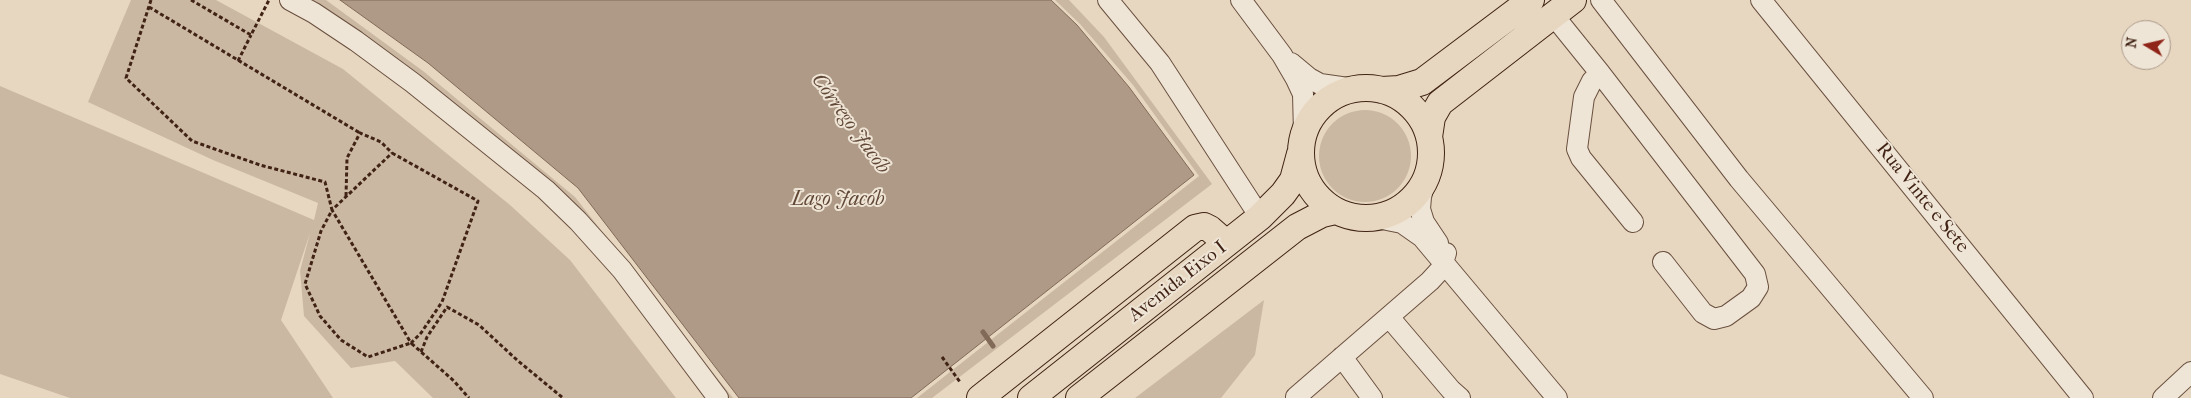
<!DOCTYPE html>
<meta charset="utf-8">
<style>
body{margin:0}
#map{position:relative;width:2191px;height:398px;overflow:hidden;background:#e7d7c0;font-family:"IM FELL French Canon",serif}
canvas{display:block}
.north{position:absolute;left:2121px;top:20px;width:50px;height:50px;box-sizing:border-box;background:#efe5d6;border:1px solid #a99788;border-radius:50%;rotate:279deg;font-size:14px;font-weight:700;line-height:20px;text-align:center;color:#402314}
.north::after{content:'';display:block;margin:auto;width:18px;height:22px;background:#8f2418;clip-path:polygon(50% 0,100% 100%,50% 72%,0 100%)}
</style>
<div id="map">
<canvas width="2191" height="398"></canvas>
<div class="north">N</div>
</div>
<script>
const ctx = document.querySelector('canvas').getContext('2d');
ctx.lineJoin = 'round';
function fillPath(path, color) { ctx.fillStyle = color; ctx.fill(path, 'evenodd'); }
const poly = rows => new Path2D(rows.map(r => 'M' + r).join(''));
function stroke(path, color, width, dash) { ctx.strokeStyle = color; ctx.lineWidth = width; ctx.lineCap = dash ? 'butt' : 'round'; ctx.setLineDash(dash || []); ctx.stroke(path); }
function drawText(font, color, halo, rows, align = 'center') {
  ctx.font = font + ' "IM FELL French Canon",serif'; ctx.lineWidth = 4; ctx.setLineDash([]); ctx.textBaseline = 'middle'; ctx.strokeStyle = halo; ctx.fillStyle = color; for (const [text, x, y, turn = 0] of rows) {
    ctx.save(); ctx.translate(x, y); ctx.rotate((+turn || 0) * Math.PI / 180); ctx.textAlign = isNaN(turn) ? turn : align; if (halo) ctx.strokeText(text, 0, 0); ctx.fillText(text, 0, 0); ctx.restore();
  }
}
fillPath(poly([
 [131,0,216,0,343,69,510,205,570,260,676,398,433,398,395,361,351,368,304,316,300,271,310,233,281,320,333,398,70,398,0,374,0,86,314,220,318,203,213,160,88,102],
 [312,0,326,0,423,71,575,197,733,398,725,398,568,202,419,74],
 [1055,0,1069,0,1104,37,1212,184,932,398,917,398,1199,176,1133,85,1080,24],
 '1319 156a46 46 0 1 1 92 0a46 46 0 1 1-92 0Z',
 [1264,300,1255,355,1221,398,1135,398]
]), '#cbb8a3');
const water = poly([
 [340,0,1051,0,1077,25,1129,87,1194,175,911,398,739,398,578,188,428,63,340,0]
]);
fillPath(water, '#ae9a86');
stroke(water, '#826a58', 1);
stroke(poly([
 [983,332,993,346]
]), '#826a58', 5);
const minor = poly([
 [290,0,314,13,356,41,413,83,546,190,578,221,622,270,718,398],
 [1108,0,1160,63,1260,217],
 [1241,0,1282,55,1296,79,1303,94,1304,133],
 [1601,0,1739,179,1923,398],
 [1761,0,2083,398],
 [1554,16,1600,73,1755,274,1758,287,1751,298,1726,316,1714,319,1703,313,1663,262],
 [1291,63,1309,78,1320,84,1355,89],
 [1600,73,1592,81,1584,97,1577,149,1581,158,1633,222],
 [1425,181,1421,197,1420,209,1424,222,1438,243],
 [1377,218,1402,223,1422,237,1557,398],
 [1389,317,1451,390,1460,398],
 [1342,357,1372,398],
 [1296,397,1430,281,1441,269,1446,253],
 [2163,398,2191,372]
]);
const major = poly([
 '1301 153a65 65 0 1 1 130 0a65 65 0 1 1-130 0Z',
 [1382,90,1399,89,1422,82,1531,0],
 [1429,137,1432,117,1440,103,1573,0],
 [980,398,1195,228,1204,226,1210,229,1226,243],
 [1031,398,1260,217,1283,194,1293,180,1300,154],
 [1079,398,1297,227,1322,214,1335,211]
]);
stroke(minor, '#6a503f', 22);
stroke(major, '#402314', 28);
stroke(poly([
 [151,0,126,78,192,141,260,165,325,182,332,210,321,231,305,284,320,316,341,340,368,357,411,343,454,381,469,398],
 [191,0,251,35,269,0],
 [149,7,360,133],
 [238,61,251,35],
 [392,153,478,201,442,302,421,333,411,343,332,210,392,153],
 [346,196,347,158,360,133,381,142,392,153],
 [421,352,427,337,447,307,479,325,517,360,563,398],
 [942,357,960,382]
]), '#402314', 3, [4, 2.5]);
stroke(minor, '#efe5d6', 20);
stroke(major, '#e7d7c0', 26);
drawText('19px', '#402314', '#efe5d6', [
 ["Rua Vinte e Sete",1922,198,51],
 ["Avenida Eixo I",1178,282,-38]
]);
drawText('italic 20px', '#614736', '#efe5d6', [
 ["Córrego Jacób",850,124,54],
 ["Lago Jacób",838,200]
]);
</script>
